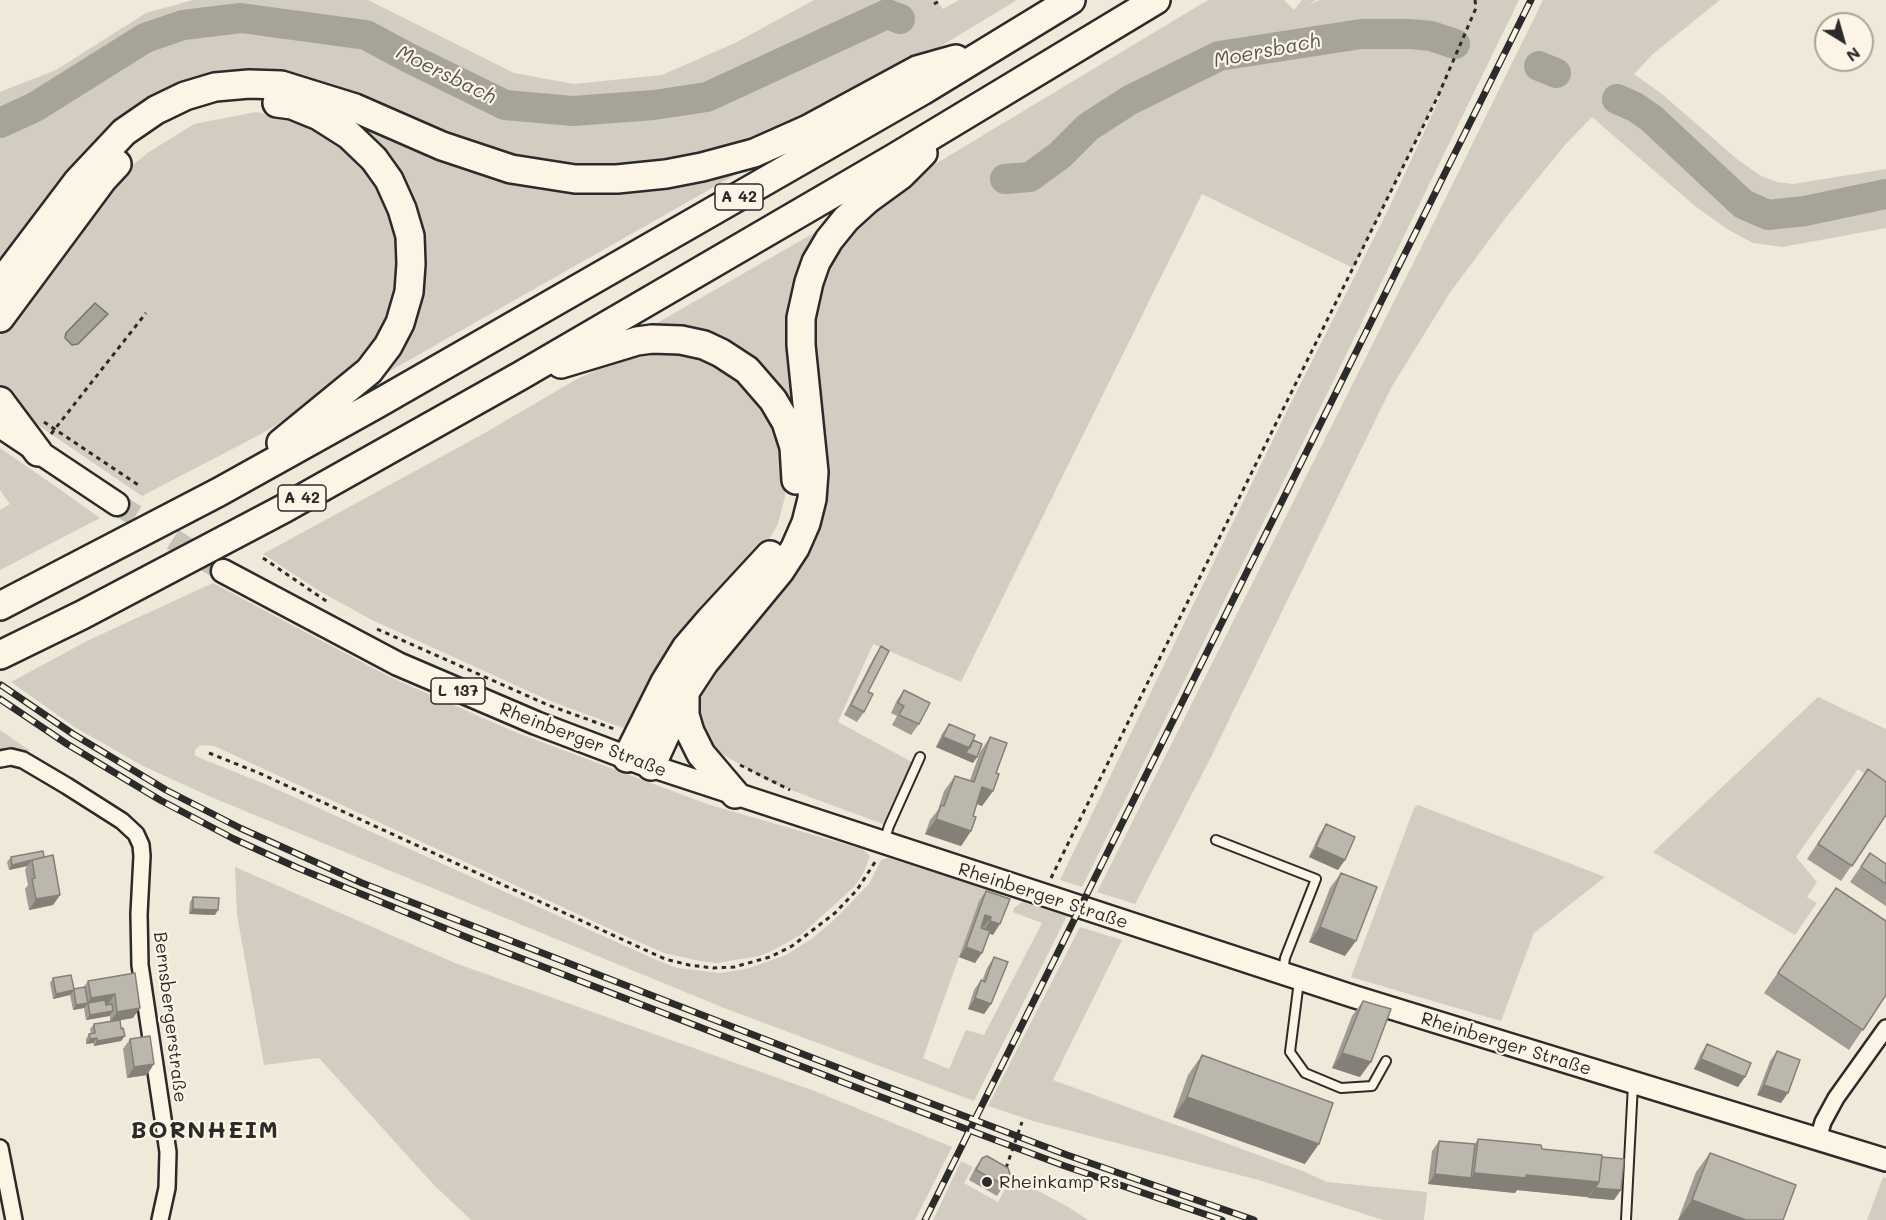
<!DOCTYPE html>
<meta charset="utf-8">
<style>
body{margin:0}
#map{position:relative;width:1886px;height:1220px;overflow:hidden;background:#efe9da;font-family:Mali,sans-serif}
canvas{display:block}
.north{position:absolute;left:1814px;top:12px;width:60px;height:60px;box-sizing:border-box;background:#fcf5e5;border:2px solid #a8a49b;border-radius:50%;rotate:143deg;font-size:16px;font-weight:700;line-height:24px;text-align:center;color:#2b2b2b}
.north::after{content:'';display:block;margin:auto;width:21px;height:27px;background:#2b2b2b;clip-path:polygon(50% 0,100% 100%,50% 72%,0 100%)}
</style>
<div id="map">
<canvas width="1886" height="1220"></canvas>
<div class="north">N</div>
</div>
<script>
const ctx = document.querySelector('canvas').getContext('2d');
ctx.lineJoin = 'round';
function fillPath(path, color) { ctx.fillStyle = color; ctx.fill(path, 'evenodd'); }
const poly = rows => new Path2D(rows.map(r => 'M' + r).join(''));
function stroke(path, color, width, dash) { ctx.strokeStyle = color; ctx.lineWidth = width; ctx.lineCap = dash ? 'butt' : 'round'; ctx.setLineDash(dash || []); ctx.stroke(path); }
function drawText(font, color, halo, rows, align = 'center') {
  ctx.font = font + ' Mali,sans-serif'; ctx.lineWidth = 4.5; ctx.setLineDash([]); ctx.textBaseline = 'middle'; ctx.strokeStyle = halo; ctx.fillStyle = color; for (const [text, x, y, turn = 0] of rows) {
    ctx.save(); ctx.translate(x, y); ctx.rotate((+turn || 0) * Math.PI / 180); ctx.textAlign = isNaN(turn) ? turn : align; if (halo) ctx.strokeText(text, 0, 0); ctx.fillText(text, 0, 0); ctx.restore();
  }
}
fillPath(poly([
 [193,0,368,0,514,73,574,84,662,75,735,43,814,0,936,0,943,9,959,0,1017,0,910,65,810,119,716,153,654,165,589,169,514,159,315,84,163,95,0,269,0,92,56,70,146,13],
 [1208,0,1284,0,1294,10,1302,0,1316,0,1309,5,1320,0,1519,0,1327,394,1082,887,1060,880,1285,415,1390,206,1440,97,1438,96,1353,268,1202,194,961,682,873,644,838,722,912,762,883,824,772,783,715,750,703,734,698,704,708,675,817,527,827,469,813,332,821,281,854,226,922,172],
 [1543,0,1720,0,1654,53,1634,74,1662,94,1738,160,1761,176,1777,182,1793,184,1886,169,1886,228,1782,247,1753,243,1727,229,1695,206,1592,117,1565,145,1507,216,1449,294,1391,388,1209,761,1135,904,1097,892,1431,228],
 [295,95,494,176,749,167,374,380,415,307,412,210],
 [256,112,309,123,354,154,385,196,397,225,402,286,378,342,346,382,263,433,142,496,19,412,0,386,0,337,8,317,105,187,149,152,194,124],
 [835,221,808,271,804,428,770,382,643,331],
 [671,350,718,361,756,394,779,433,787,471,785,497,778,524,768,541,633,726,626,729,548,700,372,620,321,592,263,554,483,434,577,379,614,362,642,354],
 [0,448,58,488,100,518,0,570,0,510,10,504,0,490],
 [213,583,390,677,515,732,707,804,862,849,870,856,863,874,854,887,802,934,770,952,759,956,717,963,700,961,664,953,623,935,214,746,200,745,195,750,195,755,200,758,265,784,652,958,677,968,721,973,746,969,786,955,813,938,837,917,869,884,881,860,888,858,998,892,1003,896,1005,902,979,901,923,1058,949,1069,966,1030,984,1035,1042,923,1013,912,1014,908,1022,902,1067,916,974,1101,724,1008,211,797,143,766,76,728,11,682,89,640],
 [1818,697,1886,729,1886,789,1858,769,1796,857,1817,882,1807,897,1817,903,1795,935,1653,852],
 [0,730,29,750,23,760,0,759],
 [1418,805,1605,877,1534,933,1501,1021,1351,977,1414,808],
 [235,867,455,963,817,1092,952,1147,915,1220,471,1220,433,1184,319,1058,264,1065,237,915],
 [1080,927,1122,940,1053,1080,1305,1172,1327,1182,1427,1192,1424,1220,1383,1220,1262,1181,1033,1121,988,1106],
 [961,1161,973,1167,964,1183,998,1202,1012,1177,1070,1208,1088,1220,933,1220],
 [1883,1177,1886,1178,1886,1220,1867,1220]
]), '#d2cdc0');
const water = poly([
 [95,303,108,314,78,344,72,345,65,338,66,333,95,303]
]);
fillPath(water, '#a6a399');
stroke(water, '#75736d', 1.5);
stroke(poly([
 [1539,66,1556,73],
 [1617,99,1635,107,1651,118,1743,204,1768,215,1805,211,1886,194],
 [0,123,35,107,145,38,183,25,241,18,366,35,407,57,505,105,573,111,654,105,707,97,887,14,900,19],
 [1005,179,1030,177,1060,155,1088,127,1130,100,1219,56,1361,34,1410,34,1431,36,1455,44]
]), '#a6a399', 30);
stroke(poly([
 [117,504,223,571]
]), '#c8c3b7', 22, [22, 11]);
const service = poly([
 [1216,840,1316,879,1285,958,1283,972],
 [884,842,889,826,920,757],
 [1299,981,1290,1052,1305,1073,1341,1088,1372,1086,1386,1061],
 [1626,1220,1633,1084]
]);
const minor = poly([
 [0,759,11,757,23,760,67,786,122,821,136,834,141,845,142,856,139,914,140,965,168,1152,167,1188,160,1220],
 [1818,1139,1823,1122,1836,1098,1886,1028],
 [0,1148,14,1220]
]);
const secondary = poly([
 [651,766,1352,996,1886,1160]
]);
const primary = poly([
 [0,426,117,504],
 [223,571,398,664,536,723,644,764]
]);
const motorway = poly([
 [277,103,292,105,319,116,349,135,374,159,389,180,402,209,410,236,411,264,409,292,400,323,388,346,369,371,281,443],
 [0,284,78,181,124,132,156,110,185,96,215,87,249,84,281,85,355,108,442,146,511,169,575,179,617,179,666,174,702,167,754,153,808,129,917,70,956,59],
 [0,318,103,179,117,164],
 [561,364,637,341,652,339,681,340,704,345,721,353,747,370,773,400,786,422,794,447,796,480],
 [0,401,38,452],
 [0,606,219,492,377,404,922,91,1071,0],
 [0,655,82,615,285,508,520,376,894,158,1156,0],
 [685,692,685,715,690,732,701,754,735,794],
 [627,758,665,682,686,648,710,620,770,555],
 [651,766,685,692,704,663,780,571,795,548,806,523,812,499,814,472,801,345,801,318,809,282,816,262,829,240,846,219,868,199,901,175,923,153]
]);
stroke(service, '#2b2b2b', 12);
stroke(minor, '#2b2b2b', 20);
stroke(secondary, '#2b2b2b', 26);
stroke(primary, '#2b2b2b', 27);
stroke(motorway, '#2b2b2b', 32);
stroke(poly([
 [934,4,941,0],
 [44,422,140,486],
 [51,434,146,313],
 [263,558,329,603],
 [377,629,548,705,617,730],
 [209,753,259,773,665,959,689,965,713,968,734,967,770,957,792,946,835,913,857,890,877,859],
 [740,765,790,790],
 [1051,878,1438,96,1476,8,1475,0],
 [1006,1168,1022,1122]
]), '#2b2b2b', 3, [4.5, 4.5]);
stroke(service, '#fcf5e5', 8);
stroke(minor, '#fcf5e5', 15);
stroke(secondary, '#fcf5e5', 21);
stroke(primary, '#fcf5e5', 22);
stroke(motorway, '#fcf5e5', 27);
const rail = poly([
 [1,685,73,734,166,790,240,828,362,883,885,1086,1067,1155,1254,1220],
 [0,699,67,744,160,800,234,839,298,868,471,939,881,1097,1062,1165,1222,1220],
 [925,1220,1531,0]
]);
stroke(rail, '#2b2b2b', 7);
stroke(rail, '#fcf5e5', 4.5, [14]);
fillPath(poly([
 [881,646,868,692,864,712,857,722,844,715,874,657],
 [904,690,919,724,911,735,892,725,897,716,891,713,897,700],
 [949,724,973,740,977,757,973,763,936,747,942,734],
 [990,737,996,773,993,791,982,806,977,804,973,816,971,831,961,846,925,834,930,820,938,810,944,791,955,776,970,780,980,752],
 [1857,785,1886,815,1841,881,1807,859],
 [1326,824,1338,870,1309,857,1319,835],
 [1870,853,1886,864,1886,906,1850,882],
 [11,857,44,857,60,895,53,905,29,910,25,889,28,885,25,870,27,866,9,870,7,862],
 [1341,873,1345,956,1309,942,1330,888],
 [986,891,993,935,990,933,975,963,959,957,979,901],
 [193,897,215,915,189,914,190,902],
 [1822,907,1886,995,1849,1050,1764,993],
 [994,957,991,1004,984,1014,968,1009,974,990,981,980,982,981,987,968],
 [135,973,133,1018,120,1020,121,1029,125,1036,121,1041,94,1046,93,1043,86,1044,86,1039,89,1034,91,1034,90,1029,94,1024,110,1021,110,1016,86,1020,84,1008,73,1010,70,995,53,999,50,983,53,978,74,989,83,988,88,981],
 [1363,1001,1360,1077,1332,1068,1352,1016],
 [130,1039,147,1075,127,1078,123,1049],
 [1707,1044,1738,1087,1694,1069,1700,1055],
 [1777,1051,1781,1103,1757,1095,1770,1061],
 [1202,1055,1305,1164,1173,1117,1188,1075],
 [1478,1139,1542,1149,1602,1157,1614,1200,1517,1190,1515,1193,1428,1184,1432,1151,1439,1141,1475,1144],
 [1710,1153,1796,1185,1678,1220,1696,1172],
 [982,1158,1004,1185,997,1196,969,1180,975,1168]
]), '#a29d94');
fillPath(poly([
 [943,737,970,748,977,757,973,763,936,747],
 [982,787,993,791,982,806,972,802],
 [936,819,971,831,961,846,925,834],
 [1316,847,1345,860,1338,870,1309,857],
 [31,861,27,866,9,870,12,865],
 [60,895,53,905,29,910,36,899],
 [193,909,218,910,215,915,189,914],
 [985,915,991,917,984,927,978,925],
 [990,921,1000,924,993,935,983,931],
 [1320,927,1356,941,1345,956,1309,942],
 [966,947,982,953,975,963,959,957],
 [74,990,70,995,53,999,56,994],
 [115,994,108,1004,88,1007,88,1003,91,998],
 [975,998,991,1004,984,1014,968,1009],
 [88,1003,84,1008,73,1010,76,1005],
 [140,1008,133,1018,110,1022,117,1012],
 [113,1011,109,1016,86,1020,90,1015],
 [125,1036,121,1041,94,1046,97,1041],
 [97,1038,93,1043,86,1044,90,1039],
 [1342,1053,1371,1062,1360,1077,1332,1068],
 [1701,1059,1745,1077,1738,1087,1694,1069],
 [154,1064,147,1075,127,1078,134,1067],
 [1764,1085,1788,1093,1781,1103,1757,1095],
 [1187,1097,1319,1144,1305,1164,1173,1117],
 [1474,1173,1526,1175,1599,1182,1588,1197,1517,1190,1515,1193,1428,1184,1435,1174,1471,1178],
 [1595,1188,1621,1190,1614,1200,1588,1198],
 [1692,1200,1746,1220,1678,1220]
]), '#848078');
const building = poly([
 [881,646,889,651,868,692,873,694,864,712,851,705,881,646],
 [904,690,930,703,919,724,899,715,904,706,898,703,904,690],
 [949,724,975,735,970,748,943,737,949,724],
 [990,737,1007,743,996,773,999,774,993,791,982,787,973,816,976,817,971,831,936,819,941,805,944,806,955,776,974,782,990,737],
 [973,740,982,744,977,757,966,753,973,740],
 [1868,769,1886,782,1886,815,1852,866,1818,844,1868,769],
 [1326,824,1355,837,1345,860,1316,847,1326,824],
 [43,851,44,857,12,865,11,857,43,851],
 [1870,853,1886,864,1886,884,1861,867,1870,853],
 [53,855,60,895,36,899,32,879,35,878,32,860,53,855],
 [1341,873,1377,887,1356,941,1320,927,1341,873],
 [1836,888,1886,921,1886,995,1863,1030,1778,973,1836,888],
 [986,891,1010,899,1000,924,990,921,991,917,985,915,981,928,990,931,982,953,966,947,986,891],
 [193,897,219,898,218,910,193,909,193,897],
 [994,957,1008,962,991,1004,975,998,981,980,985,982,994,957],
 [135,973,140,1008,117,1012,115,994,91,998,88,981,135,973],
 [71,975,74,989,85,987,88,1003,76,1005,74,990,56,994,53,978,71,975],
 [105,1000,106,1005,112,1004,113,1011,90,1015,88,1003,105,1000],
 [1363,1001,1391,1009,1371,1062,1342,1053,1363,1001],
 [120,1020,121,1029,123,1028,125,1036,97,1041,97,1038,90,1039,89,1034,95,1033,94,1024,120,1020],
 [150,1036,154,1064,134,1067,130,1039,150,1036],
 [1707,1044,1751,1063,1745,1077,1701,1059,1707,1044],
 [1777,1051,1800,1060,1788,1093,1764,1085,1777,1051],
 [1202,1055,1333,1103,1319,1144,1187,1097,1202,1055],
 [1478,1139,1541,1145,1542,1149,1602,1155,1599,1182,1526,1175,1526,1178,1474,1173,1478,1139],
 [1439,1141,1475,1144,1471,1178,1435,1174,1439,1141],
 [1710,1153,1796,1185,1783,1220,1746,1220,1692,1200,1710,1153],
 [987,1156,1008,1168,1010,1174,1004,1185,976,1170,982,1158,987,1156],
 [1602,1157,1624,1159,1621,1190,1595,1188,1599,1182,1602,1157]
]);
fillPath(building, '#bcb7ac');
stroke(building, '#848078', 1.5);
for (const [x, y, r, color] of [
 [987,1182,6,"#2b2b2b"]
]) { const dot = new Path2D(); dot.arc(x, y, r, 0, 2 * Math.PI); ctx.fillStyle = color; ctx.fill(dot); stroke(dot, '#fcf5e5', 2); }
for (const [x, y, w] of [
 [739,197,48],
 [302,498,48],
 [458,691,54]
]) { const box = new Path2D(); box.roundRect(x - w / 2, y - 13, w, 26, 4.5); ctx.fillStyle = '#fcf5e5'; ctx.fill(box); stroke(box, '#2b2b2b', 1.5); }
drawText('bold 16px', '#2b2b2b', null, [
 ["A 42",739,197],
 ["A 42",302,498],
 ["L 137",458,691]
]);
drawText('18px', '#2b2b2b', '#fcf5e5', [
 ["Rheinberger Straße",583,740,21],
 ["Rheinberger Straße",1043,896,18],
 ["Bernsbergerstraße",170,1017,83],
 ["Rheinberger Straße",1506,1044,17]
]);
drawText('18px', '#2b2b2b', '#fcf5e5', [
 ["Rheinkamp Rs",999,1182]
], 'left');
drawText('italic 20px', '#565552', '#fcf5e5', [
 ["Moersbach",1267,51,-11],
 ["Moersbach",446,75,26]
]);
ctx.letterSpacing = '1.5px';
drawText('bold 24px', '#2b2b2b', '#fcf5e5', [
 ["BORNHEIM",205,1131]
]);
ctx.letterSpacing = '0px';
</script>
